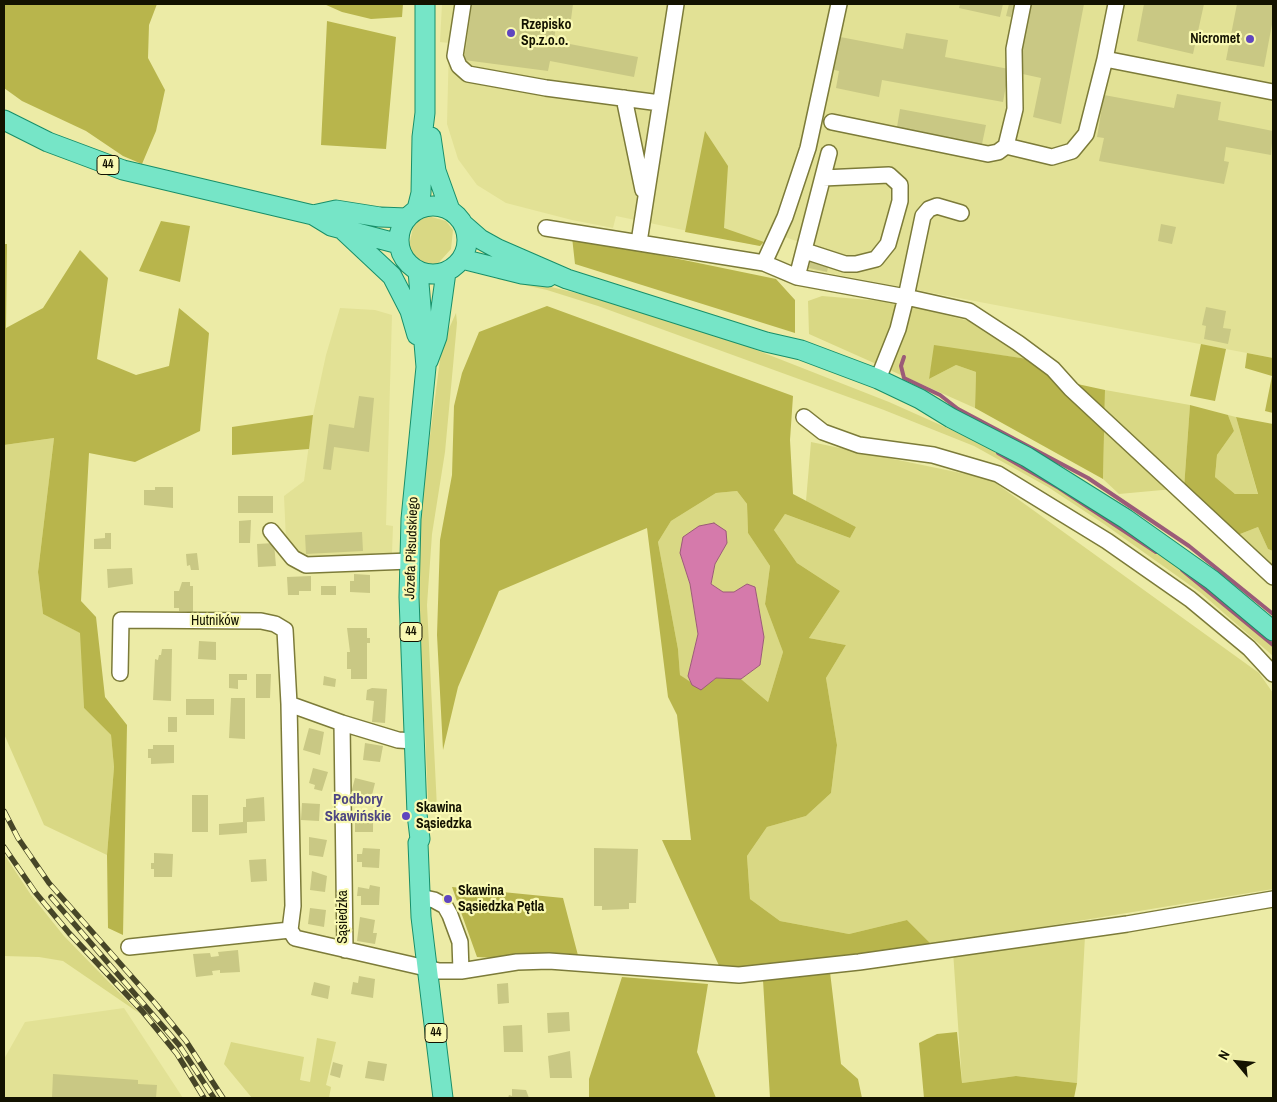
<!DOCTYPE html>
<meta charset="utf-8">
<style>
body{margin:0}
#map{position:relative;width:1277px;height:1102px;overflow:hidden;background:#eceba6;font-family:"Archivo Narrow",sans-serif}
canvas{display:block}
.frame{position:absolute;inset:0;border:5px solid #131200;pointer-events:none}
.north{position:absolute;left:1212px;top:1037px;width:50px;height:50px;-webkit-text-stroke:4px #f9f9b3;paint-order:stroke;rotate:298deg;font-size:14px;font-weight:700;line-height:20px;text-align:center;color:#131200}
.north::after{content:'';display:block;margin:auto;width:18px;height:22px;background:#131200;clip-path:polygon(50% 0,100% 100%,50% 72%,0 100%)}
</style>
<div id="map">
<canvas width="1277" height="1102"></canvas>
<div class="frame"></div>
<div class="north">N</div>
</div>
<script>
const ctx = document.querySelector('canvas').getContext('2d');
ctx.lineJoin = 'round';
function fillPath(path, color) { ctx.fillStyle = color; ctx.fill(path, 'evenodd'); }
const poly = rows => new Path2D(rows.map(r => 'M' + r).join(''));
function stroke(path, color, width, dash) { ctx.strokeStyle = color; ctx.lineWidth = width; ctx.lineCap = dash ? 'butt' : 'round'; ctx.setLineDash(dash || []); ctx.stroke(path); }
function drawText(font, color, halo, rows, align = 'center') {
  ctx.font = font + ' "Archivo Narrow",sans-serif'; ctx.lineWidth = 4.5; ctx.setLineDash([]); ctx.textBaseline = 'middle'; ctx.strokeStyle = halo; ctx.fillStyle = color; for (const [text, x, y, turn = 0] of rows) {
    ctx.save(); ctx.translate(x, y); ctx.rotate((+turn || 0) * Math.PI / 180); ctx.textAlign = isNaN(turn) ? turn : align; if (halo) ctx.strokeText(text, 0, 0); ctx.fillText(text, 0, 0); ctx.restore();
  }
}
fillPath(poly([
 [442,4,1273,4,1273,358,807,269,796,260,799,242,771,232,760,246,616,216,613,228,572,220,506,203,477,185,458,159,447,124,449,43,440,42],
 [340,308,375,310,392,315,386,525,393,526,392,553,380,556,306,557,288,545,286,540,284,496,304,481,313,415,326,355],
 [124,1008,183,1098,4,1098,4,1059,25,1022]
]), '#e2e195');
fillPath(poly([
 [428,216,446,221,453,230,451,249,433,269,418,264,412,257,409,245,413,228,418,221],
 [498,274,617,303,713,333,889,402,1001,452,1065,490,1193,575,1273,642,1273,656,1201,593,1104,524,1048,487,974,446,884,410,598,306,547,290,497,279],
 [822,296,894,302,1005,330,1041,361,935,346,929,379,956,365,976,372,975,408,809,334,808,301],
 [456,313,457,323,445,452,432,534,427,605,437,808,428,801,425,730,417,663,419,521,442,344],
 [1105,390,1190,405,1184,488,1119,494,1103,479],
 [1228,415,1236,417,1258,495,1235,494,1215,477,1217,455,1234,431],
 [54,438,38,572,43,614,81,633,84,708,111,735,114,767,107,855,44,825,4,734,4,445],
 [811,442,990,479,1259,673,1273,693,1273,889,932,945,907,920,849,934,780,921,750,899,747,856,767,827,806,816,831,793,837,745,826,678,846,645,809,638,840,591,797,563,774,530,785,514,850,538,856,527,806,501],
 [737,491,747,504,748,533,770,566,765,604,783,652,768,702,741,679,760,665,764,637,755,587,747,584,734,592,723,592,711,584,715,564,727,543,680,553,690,584,698,634,688,676,692,685,680,675,678,649,658,542,671,521,716,493],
 [1258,527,1268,549,1273,551,1273,571,1235,536],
 [4,854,31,895,64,936,139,1013,63,961,39,957,4,956],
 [1085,936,1077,1083,1016,1076,962,1083,953,951],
 [317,1038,336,1042,326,1085,331,1087,329,1098,252,1098,224,1064,231,1042,304,1057,300,1080,310,1082]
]), '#d9d884');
fillPath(poly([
 [4,4,157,4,149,25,148,58,165,90,156,131,142,164,123,156,86,131,22,101,4,88],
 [324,4,403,4,402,17,371,19,342,12],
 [327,21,396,37,386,149,321,145],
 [705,131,728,166,724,228,764,242,760,246,685,232],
 [161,221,190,226,180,282,139,271],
 [572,237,776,279,795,300,795,333,575,264],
 [4,244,7,244,6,328,43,308,80,250,108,278,97,359,136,375,169,366,179,308,209,333,200,431,135,462,89,453,81,601,96,617,105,697,127,725,123,935,108,928,107,855,114,767,111,735,84,708,80,633,43,614,38,572,54,438,4,445],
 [547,306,793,396,790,440,793,494,856,527,850,538,785,514,774,530,797,563,840,591,809,638,846,645,826,678,837,745,831,793,806,816,767,827,747,856,750,899,780,921,849,934,907,920,932,945,721,970,662,840,691,840,677,715,668,697,647,528,499,591,458,687,443,750,437,635,440,540,452,475,454,406,462,373,479,332],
 [737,491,747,504,748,533,770,566,765,604,783,652,768,702,741,679,716,678,701,689,680,675,678,649,658,542,671,521,716,493],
 [1201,344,1226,349,1215,401,1190,396],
 [934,345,1041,361,1059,380,1105,390,1103,479,975,408,976,372,956,365,929,379],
 [1247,353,1273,358,1273,413,1265,411,1272,376,1245,368],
 [1190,405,1228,415,1234,431,1217,455,1215,477,1235,494,1258,494,1236,417,1273,424,1273,551,1268,549,1258,527,1235,536,1184,488],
 [313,415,309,449,232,455,232,427],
 [452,887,563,898,580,963,477,957],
 [830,972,841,1064,858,1079,862,1098,770,1098,763,980],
 [622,977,708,984,697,1052,716,1098,589,1098,589,1079],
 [957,1032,962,1083,1016,1076,1077,1083,1074,1098,924,1098,919,1043,937,1034]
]), '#b8b54c');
const water = poly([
 [714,523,726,531,727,543,715,564,711,584,723,592,734,592,747,584,755,587,764,637,760,665,741,679,716,678,701,690,692,685,688,676,698,634,690,584,680,553,683,537,699,526,714,523]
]);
fillPath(water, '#d57aab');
stroke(water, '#9b5b78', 1);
stroke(poly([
 [904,357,901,366,904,378,940,395,958,409,1088,478,1189,546,1273,614],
 [998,453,1059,488,1156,552],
 [1182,570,1273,645]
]), '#9b5b78', 4);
fillPath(poly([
 [472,4,573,4,570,27,556,25,554,41,638,57,634,77,550,61,548,71,464,60],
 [960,4,1003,4,1000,17,959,8],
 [1009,4,1019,4,1017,13,1012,12,1011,17,1006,16],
 [1031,4,1084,4,1061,124,1033,117,1041,78,1018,73],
 [1144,4,1204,4,1193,54,1137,41],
 [1237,4,1273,4,1273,19,1264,67,1226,60],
 [906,33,948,40,945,57,1009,69,1003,102,882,80,879,97,836,88,839,71,830,69,835,36,903,49],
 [1177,94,1221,102,1218,120,1273,131,1271,155,1226,147,1224,161,1229,162,1224,184,1099,161,1104,138,1097,137,1104,95,1174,108],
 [900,109,986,125,982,144,897,127],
 [1161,224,1176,227,1172,244,1158,241],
 [811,259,829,263,827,272,809,268],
 [1206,307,1226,311,1223,328,1231,329,1228,344,1204,339,1206,326,1202,325],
 [359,396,374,398,369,452,334,447,331,470,323,469,329,424,354,428],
 [155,487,173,487,173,508,144,505,144,490,155,490],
 [238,496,273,496,273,513,238,513],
 [251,520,250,543,239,543,239,521],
 [362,532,363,551,306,554,305,535],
 [105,533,111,533,111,549,94,549,94,539,105,538],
 [274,543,276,566,258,567,257,544],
 [197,553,199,570,191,570,190,565,187,566,186,554],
 [132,568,133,584,108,588,107,569],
 [354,574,370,575,370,593,350,592,350,581,354,581],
 [311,576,311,591,299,591,299,595,288,595,287,577],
 [182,582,190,582,190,586,193,586,193,612,179,611,179,608,174,608,174,591,179,591],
 [321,586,336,586,336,595,321,595],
 [347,628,367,628,367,638,370,638,370,643,367,643,367,679,351,679,351,669,347,669,347,652,350,652],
 [199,641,216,642,216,660,198,659],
 [162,649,172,649,171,701,153,700,155,659,158,660,159,655,161,655],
 [229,674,247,674,247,680,238,680,238,689,229,688],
 [256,674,271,674,270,698,256,698],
 [324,676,336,679,335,687,323,685],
 [372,688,387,689,385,723,372,722,374,701,366,700,367,690],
 [231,698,245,698,245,739,229,738],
 [186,699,214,699,214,715,186,715],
 [168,717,177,717,177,732,168,732],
 [309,728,324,732,320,755,303,750],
 [365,743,383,746,380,762,363,760],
 [153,745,174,745,174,763,151,764,151,758,148,758,148,749,153,749],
 [313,768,328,772,322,791,314,789,315,785,309,783],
 [355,778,375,783,371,799,351,793],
 [192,795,208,795,208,832,192,832],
 [264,797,265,821,247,822,247,833,219,835,219,824,243,822,243,807,246,807,246,799],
 [302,803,320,804,319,821,301,820],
 [355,817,373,817,373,832,355,832],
 [309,837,327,840,323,857,309,855],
 [363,848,380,849,379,868,362,867,362,862,357,862,357,854,362,854],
 [594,848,638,849,636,903,629,903,629,909,602,910,602,906,594,906],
 [154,853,173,854,172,877,154,877,154,869,151,869,151,863,154,863],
 [266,859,267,881,251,882,249,860],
 [312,871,327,876,325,892,310,890],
 [370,885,380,887,379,905,361,905,361,896,357,896,358,887,369,889],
 [310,908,326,910,324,927,308,924],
 [360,917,375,920,373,933,377,933,375,944,357,941],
 [238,950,240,972,220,973,220,970,212,971,213,975,196,977,193,954,210,953,211,957,219,956,218,952],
 [359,976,375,979,373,998,351,994,353,982,358,983],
 [314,982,330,986,328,999,311,995],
 [508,983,509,1003,498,1004,497,984],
 [569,1012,570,1031,548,1033,547,1013],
 [522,1025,523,1052,504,1052,503,1026],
 [570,1051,572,1078,550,1078,548,1056],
 [368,1061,387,1064,384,1081,365,1078],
 [333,1062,343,1065,340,1078,330,1075],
 [53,1074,138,1080,138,1084,157,1085,156,1098,52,1098],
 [512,1089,526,1090,529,1098,508,1098,509,1095,512,1096]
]), '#c9c884');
const minor = poly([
 [463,4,455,56,459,66,468,74,546,88,660,103],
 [1023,4,1014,49,1015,109,1006,146,1052,157,1072,151,1086,134,1105,59],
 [1116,4,1105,59,1273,92],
 [624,98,643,190],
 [832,122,988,154,998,152,1006,146],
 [961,213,937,206,929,209,923,216,906,297,969,311,1018,343,1053,369,1071,389,1273,577],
 [546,228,764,263,785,217,808,148,839,4],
 [639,242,676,4],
 [805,251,845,264,856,264,876,259,888,244,900,201,900,185,889,175,823,178],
 [764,263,797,277,906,297,898,329,878,379],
 [797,277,829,153],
 [804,417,823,432,859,445,933,455,998,474,1107,541,1190,599,1249,648,1273,674],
 [271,531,293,558,306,565,410,561],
 [120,673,121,620,261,621,275,624,285,630,289,704,342,723,398,740,414,741],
 [289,704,293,906,290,930],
 [342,723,345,950],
 [420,897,434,900,445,906,450,915,460,942,461,971],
 [129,947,290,930,295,938,439,971,461,971,517,962,549,961,739,975,859,962,1127,924,1273,899]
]);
const major = poly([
 [4,120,48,142,123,170,313,215,331,226,399,244],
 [431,137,436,171,450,210],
 '399 240a34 34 0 1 1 68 0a34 34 0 1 1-68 0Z',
 [417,209,421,193,422,137,425,113,425,4],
 [313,215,336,210,380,217,407,218],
 [464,225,480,239,498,249,567,279,766,342,801,350,878,379,920,399,951,418,1027,457,1126,519,1212,580,1273,631],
 [344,231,392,276,410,311,417,335],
 [462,259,522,274,548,277],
 [418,271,426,367,411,519,409,597,417,814,420,839,418,843,421,917,443,1098],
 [428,361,437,337,446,272]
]);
stroke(minor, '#7c7b39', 18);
stroke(major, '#188f69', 21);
stroke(minor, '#fff', 15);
stroke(major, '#76e5c7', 19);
const rail = poly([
 [4,811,18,838,49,883,155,1003,186,1041,223,1098],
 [4,847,35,892,69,933,142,1011,177,1054,204,1098],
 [51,897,179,1045,214,1098]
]);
stroke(rail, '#474627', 5.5);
stroke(rail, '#f9f9b3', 4, [11]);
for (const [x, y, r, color] of [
 [511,33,5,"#6046bf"],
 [1250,39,5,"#6046bf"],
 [406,816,5,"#6046bf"],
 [448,899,5,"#6046bf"]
]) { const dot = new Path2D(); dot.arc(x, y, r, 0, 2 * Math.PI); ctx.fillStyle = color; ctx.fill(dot); stroke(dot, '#f9f9b3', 2); }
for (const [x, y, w] of [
 [108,165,22],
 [411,632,22],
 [436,1033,22]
]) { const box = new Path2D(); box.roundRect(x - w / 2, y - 9.5, w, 19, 4); ctx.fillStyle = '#f9f9b3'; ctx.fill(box); stroke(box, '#131200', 1); }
drawText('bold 12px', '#131200', null, [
 ["44",108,165],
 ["44",411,632],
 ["44",436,1033]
]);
drawText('bold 14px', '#131200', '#f9f9b3', [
 ["Rzepisko",521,25],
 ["Sp.z.o.o.",521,41],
 ["Nicromet",1240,39,"right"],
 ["Skawina",416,808],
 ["Sąsiedzka",416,824],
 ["Skawina",458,891],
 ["Sąsiedzka Pętla",458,907]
], 'left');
drawText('14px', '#131200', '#f9f9b3', [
 ["Józefa Piłsudskiego",412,548,-88],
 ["Hutników",215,621],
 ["Sąsiedzka",343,917,-90]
]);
drawText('bold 15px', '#4d4583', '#f9f9b3', [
 ["Podbory",358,800],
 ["Skawińskie",358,817]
]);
</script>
